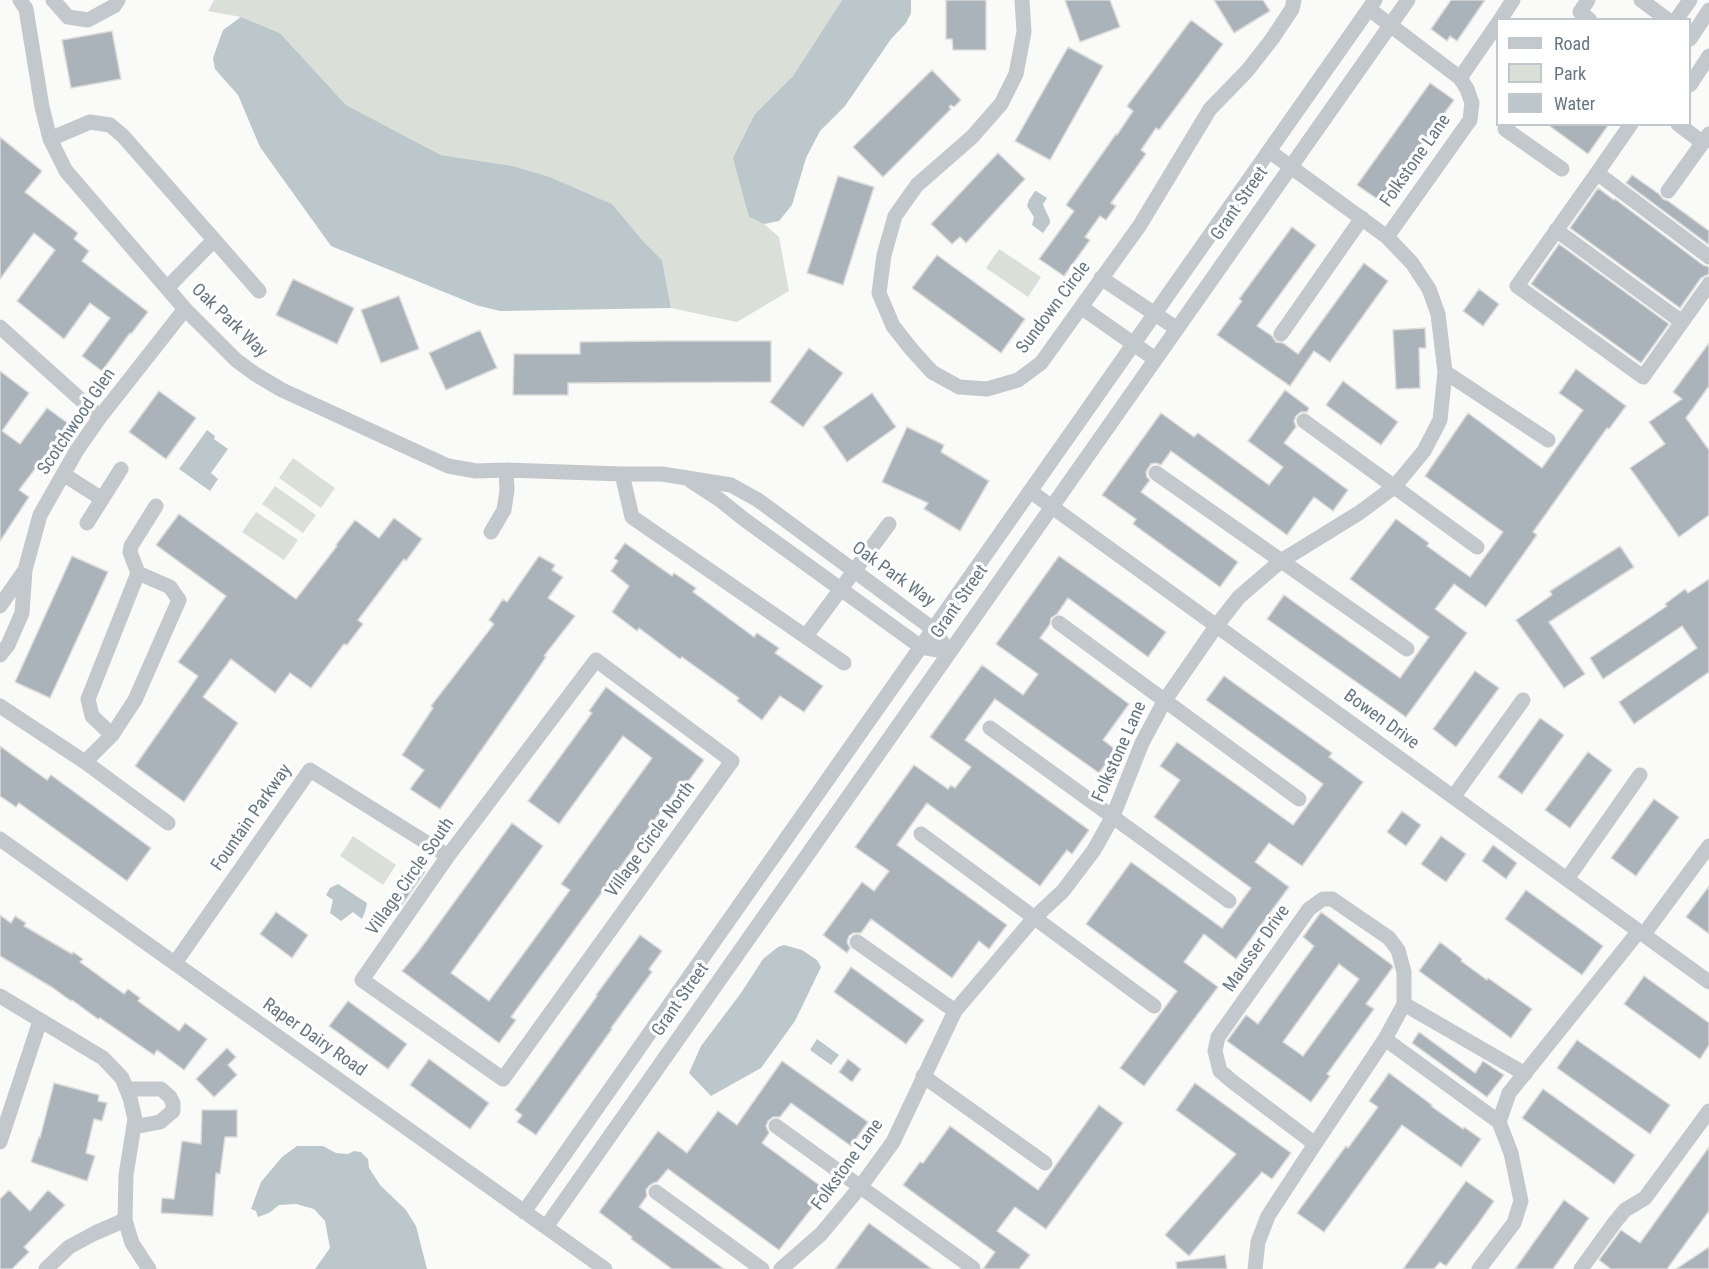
<!DOCTYPE html>
<style>
body{margin:0}
#map{position:relative;width:1709px;height:1269px;overflow:hidden;background:#fafaf8;font-family:"Roboto Condensed",sans-serif}
canvas{display:block}
.legend{position:absolute;left:1496px;top:18px;width:195px;height:108px;box-sizing:border-box;background:#fff;border:2px solid #c1c8cd;margin:0;padding:8px 10px;list-style:none;font-size:18px;color:#657683}
.legend li{display:flex;align-items:center;gap:12px;height:30px}
.legend b{width:30px;border:2px solid #c1c8cd}
</style>
<div id="map">
<canvas width="1709" height="1269"></canvas>
<ul class="legend">
<li><b style="height:8px;background:#c3c8cc"></b>Road</li>
<li><b style="height:16px;background:#dadfd7"></b>Park</li>
<li><b style="height:16px;background:#bbc7cb"></b>Water</li>
</ul>
</div>
<script>
const ctx = document.querySelector('canvas').getContext('2d');
ctx.lineJoin = 'round';
function fillPath(path, color) { ctx.fillStyle = color; ctx.fill(path, 'evenodd'); }
const poly = rows => new Path2D(rows.map(r => 'M' + r).join(''));
function stroke(path, color, width, dash) { ctx.strokeStyle = color; ctx.lineWidth = width; ctx.lineCap = dash ? 'butt' : 'round'; ctx.setLineDash(dash || []); ctx.stroke(path); }
function drawText(font, color, halo, rows, align = 'center') {
  ctx.font = font + ' "Roboto Condensed",sans-serif'; ctx.lineWidth = 6; ctx.setLineDash([]); ctx.textBaseline = 'middle'; ctx.strokeStyle = halo; ctx.fillStyle = color; for (const [text, x, y, turn = 0] of rows) {
    ctx.save(); ctx.translate(x, y); ctx.rotate((+turn || 0) * Math.PI / 180); ctx.textAlign = isNaN(turn) ? turn : align; if (halo) ctx.strokeText(text, 0, 0); ctx.fillText(text, 0, 0); ctx.restore();
  }
}
fillPath(poly([
 [214,0,842,0,793,76,755,114,749,217,764,224,779,237,789,291,737,322,671,308,662,260,643,241,612,204,550,177,513,166,441,155,346,105,280,33,241,17,208,11],
 [999,249,1041,277,1028,297,986,268],
 [293,458,335,488,321,508,279,478],
 [275,486,316,515,303,533,262,504],
 [256,512,298,540,284,560,242,532],
 [353,836,396,865,383,885,340,856]
]), '#dadfd7');
fillPath(poly([
 [842,0,911,0,911,13,906,23,891,39,845,106,820,131,806,158,792,205,779,221,764,224,749,217,733,158,755,114,793,76],
 [241,17,280,33,346,105,441,155,513,166,550,177,612,204,643,241,662,260,671,308,500,311,476,305,331,246,260,147,238,95,215,69,213,58,223,30],
 [1035,191,1036,191,1047,198,1043,204,1044,207,1050,220,1050,223,1043,233,1032,225,1034,217,1027,206,1029,200],
 [207,430,215,436,214,439,228,449,211,473,218,479,210,491,179,469],
 [338,884,367,903,365,912,362,919,353,912,341,921,330,913,333,900,326,895,330,888],
 [784,945,802,950,817,960,821,967,795,1021,761,1068,711,1096,689,1073,701,1046,741,993,763,959,778,947],
 [817,1039,839,1055,831,1065,810,1050],
 [297,1146,323,1146,336,1153,348,1154,354,1151,361,1152,368,1159,369,1168,380,1185,406,1210,416,1226,427,1269,315,1269,330,1248,325,1221,314,1209,296,1204,279,1205,269,1213,258,1217,256,1211,251,1209,261,1182,282,1157]
]), '#bbc7cb');
const building = poly([
 [946,0,986,0,986,50,953,50,952,39,946,39,946,0],
 [1065,0,1110,0,1120,27,1080,42,1065,0],
 [1214,0,1263,0,1270,11,1234,33,1214,0],
 [1451,0,1485,0,1457,41,1450,36,1447,41,1431,29,1451,0],
 [1191,20,1223,44,1159,130,1156,128,1141,150,1146,154,1111,203,1116,206,1106,220,1100,216,1085,237,1090,240,1064,276,1039,259,1074,211,1066,205,1116,134,1117,135,1133,111,1127,106,1191,20],
 [112,31,121,79,71,88,62,40,112,31],
 [1068,47,1103,66,1050,160,1015,141,1068,47],
 [932,70,961,100,954,107,951,105,949,107,951,109,883,177,853,147,932,70],
 [1430,83,1454,100,1380,201,1357,185,1430,83],
 [1547,124,1609,124,1588,154,1547,124],
 [0,137,42,171,25,192,78,233,74,239,89,251,82,261,148,312,131,334,130,333,102,371,82,356,110,318,90,303,64,339,17,301,55,250,34,233,0,279,0,137],
 [998,153,1025,179,966,243,960,237,952,244,931,224,998,153],
 [1632,175,1659,194,1663,199,1668,201,1709,231,1709,245,1626,183,1632,175],
 [838,176,874,187,843,285,807,273,838,176],
 [1598,188,1614,200,1615,199,1703,265,1709,267,1709,274,1701,278,1680,308,1570,228,1598,188],
 [1292,227,1316,245,1257,326,1272,336,1276,342,1283,343,1298,354,1364,263,1388,281,1330,362,1314,351,1290,386,1217,335,1242,301,1239,299,1292,227],
 [1559,244,1669,324,1641,363,1531,284,1559,244],
 [937,255,1025,319,1001,353,912,288,937,255],
 [293,279,354,308,337,344,276,315,293,279],
 [1479,289,1499,304,1483,326,1463,311,1479,289],
 [399,296,419,349,381,363,361,310,399,296],
 [1425,328,1426,348,1419,348,1420,388,1396,389,1393,330,1425,328],
 [480,330,497,368,446,390,429,353,480,330],
 [661,341,771,341,771,382,568,383,568,395,513,395,514,354,580,354,580,342,661,341],
 [1709,343,1709,386,1686,418,1709,450,1709,515,1679,537,1630,468,1665,444,1649,422,1682,399,1673,392,1709,343],
 [809,348,843,373,803,427,770,402,809,348],
 [1576,369,1626,406,1609,429,1607,428,1533,532,1537,535,1486,607,1454,584,1435,609,1467,633,1406,717,1267,619,1284,595,1400,678,1429,637,1350,579,1396,519,1429,543,1427,546,1470,577,1503,532,1425,476,1468,413,1542,468,1583,410,1559,393,1576,369],
 [0,371,29,393,2,431,20,444,47,408,69,424,19,490,29,497,0,541,0,371],
 [1343,381,1398,422,1381,445,1326,405,1343,381],
 [1285,390,1309,408,1307,412,1301,412,1296,416,1294,421,1296,427,1284,443,1348,490,1333,511,1314,497,1287,535,1171,451,1161,465,1156,463,1151,464,1146,472,1147,477,1150,480,1141,492,1238,562,1220,587,1133,524,1136,519,1102,495,1161,413,1194,437,1198,433,1269,485,1283,467,1248,441,1285,390],
 [159,391,196,418,166,459,129,432,159,391],
 [872,393,896,427,847,462,823,427,872,393],
 [907,427,944,445,941,452,989,481,960,531,924,509,928,503,882,482,907,427],
 [179,514,296,599,337,546,336,545,355,520,379,538,394,518,422,539,406,561,404,559,358,620,363,624,347,645,344,644,311,688,290,673,275,693,231,659,203,697,238,723,184,802,135,766,198,676,178,662,226,596,156,545,179,514],
 [625,543,672,576,674,573,696,588,693,592,754,637,757,633,779,648,775,653,823,686,804,712,780,696,762,720,737,701,739,698,682,657,680,659,639,628,637,631,612,612,629,586,611,571,618,561,614,558,625,543],
 [1620,546,1634,567,1549,622,1585,674,1564,688,1516,620,1552,595,1550,591,1620,546],
 [72,556,108,572,50,698,15,682,72,556],
 [539,556,555,565,552,570,563,577,548,598,575,616,544,656,546,657,522,692,440,809,410,789,424,770,402,755,433,708,431,706,494,624,489,620,503,599,507,602,539,556],
 [1059,556,1166,632,1148,657,1068,598,1057,614,1051,618,1050,624,1040,638,1129,704,1103,740,1116,750,1099,773,995,699,965,740,1089,830,1072,854,1067,850,1040,886,927,803,897,845,1007,925,989,949,979,941,952,978,871,919,861,933,853,933,849,936,847,942,850,948,847,953,823,935,862,882,874,891,889,871,855,847,914,765,948,789,951,785,955,788,971,767,930,737,982,665,1023,695,1038,674,996,644,1059,556],
 [1709,579,1709,672,1634,724,1619,702,1697,648,1682,626,1603,679,1590,658,1667,606,1665,604,1685,589,1688,593,1709,579],
 [1475,671,1499,688,1456,747,1433,729,1475,671],
 [1224,676,1332,753,1329,757,1363,782,1302,866,1269,843,1255,862,1289,887,1236,959,1204,934,1184,962,1218,987,1144,1086,1120,1068,1177,991,1086,924,1131,862,1222,928,1251,888,1154,817,1180,780,1160,766,1177,742,1293,825,1323,784,1206,700,1224,676],
 [606,687,704,760,687,783,683,781,511,1017,516,1020,499,1043,402,971,418,952,512,823,543,846,451,973,489,1001,570,890,561,884,652,758,623,736,559,824,528,801,592,713,589,711,606,687],
 [1540,718,1564,735,1522,794,1498,777,1540,718],
 [0,746,47,780,51,775,151,848,127,881,19,803,16,807,0,796,0,746],
 [1588,752,1612,770,1570,828,1545,810,1588,752],
 [1654,799,1679,817,1636,876,1611,858,1654,799],
 [1402,811,1421,825,1406,846,1387,832,1402,811],
 [1441,836,1466,854,1446,882,1421,864,1441,836],
 [1493,845,1517,863,1506,879,1482,861,1493,845],
 [415,864,425,872,399,909,389,902,415,864],
 [1709,886,1709,934,1686,917,1709,886],
 [1526,890,1603,946,1582,975,1505,919,1526,890],
 [276,912,308,935,292,958,260,934,276,912],
 [1321,912,1392,965,1393,967,1366,1004,1374,1009,1327,1074,1330,1076,1311,1102,1227,1041,1246,1015,1258,1024,1314,946,1303,937,1321,912],
 [1339,964,1359,979,1303,1056,1283,1042,1339,964],
 [0,915,11,923,15,916,26,923,24,926,72,954,73,952,83,959,80,962,124,994,128,989,140,998,138,1001,179,1031,185,1023,207,1039,184,1070,157,1050,154,1055,100,1018,98,1019,72,1000,71,1001,53,988,0,956,0,915],
 [640,935,662,951,649,969,652,972,611,1028,612,1029,536,1135,517,1122,522,1115,515,1110,597,996,596,995,640,935],
 [1440,942,1462,959,1461,961,1487,980,1488,978,1532,1009,1511,1038,1419,971,1440,942],
 [851,967,924,1020,906,1044,834,992,851,967],
 [1644,976,1709,1023,1709,1045,1700,1059,1624,1004,1644,976],
 [348,1001,407,1044,388,1069,329,1026,348,1001],
 [1419,1032,1475,1073,1483,1061,1504,1075,1487,1097,1412,1043,1419,1032],
 [1577,1040,1670,1105,1650,1134,1557,1068,1577,1040],
 [227,1048,236,1057,228,1065,237,1075,214,1097,196,1079,227,1048],
 [429,1059,489,1103,470,1129,410,1085,429,1059],
 [848,1059,861,1069,852,1082,839,1072,848,1059],
 [782,1061,868,1122,851,1146,791,1103,780,1117,773,1117,768,1121,766,1126,769,1133,762,1143,826,1190,779,1250,668,1169,657,1182,653,1183,649,1186,646,1190,647,1196,639,1207,724,1269,672,1269,631,1239,632,1237,599,1212,658,1131,687,1153,718,1111,737,1125,782,1061],
 [1389,1073,1432,1105,1431,1106,1463,1129,1464,1127,1481,1139,1461,1167,1402,1125,1324,1232,1297,1213,1346,1146,1348,1148,1378,1107,1369,1101,1389,1073],
 [54,1083,99,1095,98,1101,107,1103,102,1121,94,1119,86,1153,95,1156,87,1181,31,1162,39,1137,40,1138,54,1083],
 [1195,1083,1291,1153,1272,1179,1262,1172,1189,1256,1165,1235,1236,1154,1176,1110,1195,1083],
 [1543,1089,1635,1155,1614,1184,1522,1118,1543,1089],
 [1099,1105,1123,1123,1046,1229,1015,1207,997,1231,1030,1255,1019,1269,983,1269,995,1252,903,1185,920,1162,923,1163,950,1126,1038,1190,1099,1105],
 [202,1110,237,1110,237,1137,225,1137,220,1174,216,1173,213,1216,161,1213,162,1198,174,1199,182,1141,201,1144,202,1110],
 [1709,1147,1709,1211,1667,1269,1611,1269,1599,1260,1621,1230,1640,1243,1709,1147],
 [1466,1181,1494,1201,1478,1224,1446,1266,1440,1262,1434,1269,1403,1269,1466,1181],
 [9,1190,30,1211,48,1190,65,1205,24,1247,29,1252,12,1269,0,1269,0,1199,9,1190],
 [1564,1200,1589,1218,1553,1269,1515,1269,1564,1200],
 [869,1223,932,1269,835,1269,869,1223],
 [1709,1247,1709,1269,1676,1269,1709,1247],
 [1225,1255,1227,1269,1177,1269,1176,1262,1225,1255]
]);
fillPath(building, '#aab3b9');
stroke(building, '#dcdcda', 1.5);
stroke(poly([
 [20,0,26,9,42,107,50,139,66,171,185,309,236,360,255,374,282,390,448,466,476,471,506,470,622,474,662,474,731,485,758,500,933,629,949,652],
 [53,0,68,17,88,20,114,6,118,0],
 [1022,0,1024,32,1016,74,1001,104,972,137,917,185,895,216,884,255,879,293,893,326,912,350,932,372,959,387,987,389,1018,380,1041,363,1140,225,1210,109,1247,71,1272,39,1292,9,1294,0],
 [1588,0,1580,12,1590,20],
 [1641,0,1668,20],
 [1369,9,1460,78,1467,89,1472,103,1470,120,1387,237],
 [1500,20,1513,0],
 [1676,20,1690,0],
 [1690,39,1709,10],
 [1460,78,1498,23],
 [1690,85,1709,56],
 [1508,124,1505,129,1562,169],
 [1631,124,1597,173,1709,257],
 [1678,124,1703,143],
 [50,139,90,122,110,125,123,136,259,291],
 [1597,173,1517,286,1643,377,1709,284],
 [1668,191,1709,134],
 [1556,230,1682,322],
 [1101,278,1176,328],
 [167,288,214,240],
 [1081,307,1155,359],
 [0,327,100,417],
 [1281,334,1362,218],
 [1445,372,1548,440],
 [1304,421,1477,547],
 [1156,473,1407,649],
 [63,474,102,499],
 [622,474,632,517,844,663],
 [691,481,720,500,745,520,921,647,949,652],
 [1030,491,1709,982],
 [87,523,121,469],
 [491,532,504,510,507,490,506,470],
 [138,573,130,552,131,546,156,506],
 [0,606,25,570],
 [1059,623,1299,799],
 [806,636,889,524],
 [0,655,8,645,22,613,25,570,40,515,77,450,100,417,185,309],
 [596,660,732,761,503,1079,362,980,448,856,596,660],
 [0,706,85,762,112,735,135,700,179,600,170,587,138,573,88,699,92,716,112,735],
 [990,728,1229,901],
 [85,762,168,823],
 [1454,796,1523,700],
 [921,834,1154,1006],
 [0,839,605,1269],
 [1567,879,1640,775],
 [1644,934,1709,846],
 [857,942,955,1011],
 [175,963,310,770,448,856],
 [0,996,103,1058,122,1078,130,1098,135,1119,126,1175,125,1220,132,1243,149,1269],
 [1404,1004,1525,1074],
 [1385,1039,1499,1122],
 [923,1076,1045,1163],
 [127,1089,161,1089,170,1097,173,1103,173,1111,160,1122,134,1127],
 [776,1126,973,1268],
 [0,1142,40,1021],
 [656,1192,762,1269],
 [524,1212,1375,0],
 [546,1227,1408,0],
 [46,1269,69,1247,95,1233,125,1220],
 [781,1269,821,1234,861,1186,893,1142,955,1011,1034,918,1063,891,1094,850,1113,816,1142,743,1165,700,1217,625,1239,597,1281,561,1359,513,1394,487,1424,451,1440,420,1445,372,1438,314,1429,289,1412,263,1387,237,1269,151],
 [1255,1269,1258,1242,1268,1216,1315,1144,1385,1039,1404,1004,1404,972,1398,950,1389,938,1332,899,1323,899,1309,909,1218,1037,1215,1051,1220,1071,1233,1082,1315,1144],
 [1479,1269,1514,1223,1521,1201,1511,1153,1499,1122,1509,1093,1639,931],
 [1581,1269,1615,1222,1625,1210,1645,1198,1709,1111]
]), '#c3c8cc', 15);
drawText('18px', '#657683', '#fff', [
 ["Folkstone Lane",1416,161,-55],
 ["Grant Street",1240,204,-55],
 ["Sundown Circle",1054,308,-53],
 ["Oak Park Way",229,321,44],
 ["Scotchwood Glen",77,422,-56],
 ["Oak Park Way",893,575,36],
 ["Grant Street",960,602,-55],
 ["Bowen Drive",1381,720,36],
 ["Folkstone Lane",1120,752,-66],
 ["Fountain Parkway",252,818,-55],
 ["Village Circle North",651,840,-54],
 ["Village Circle South",411,877,-55],
 ["Mausser Drive",1257,949,-55],
 ["Grant Street",681,1000,-55],
 ["Raper Dairy Road",314,1038,35],
 ["Folkstone Lane",848,1165,-54]
]);
</script>
